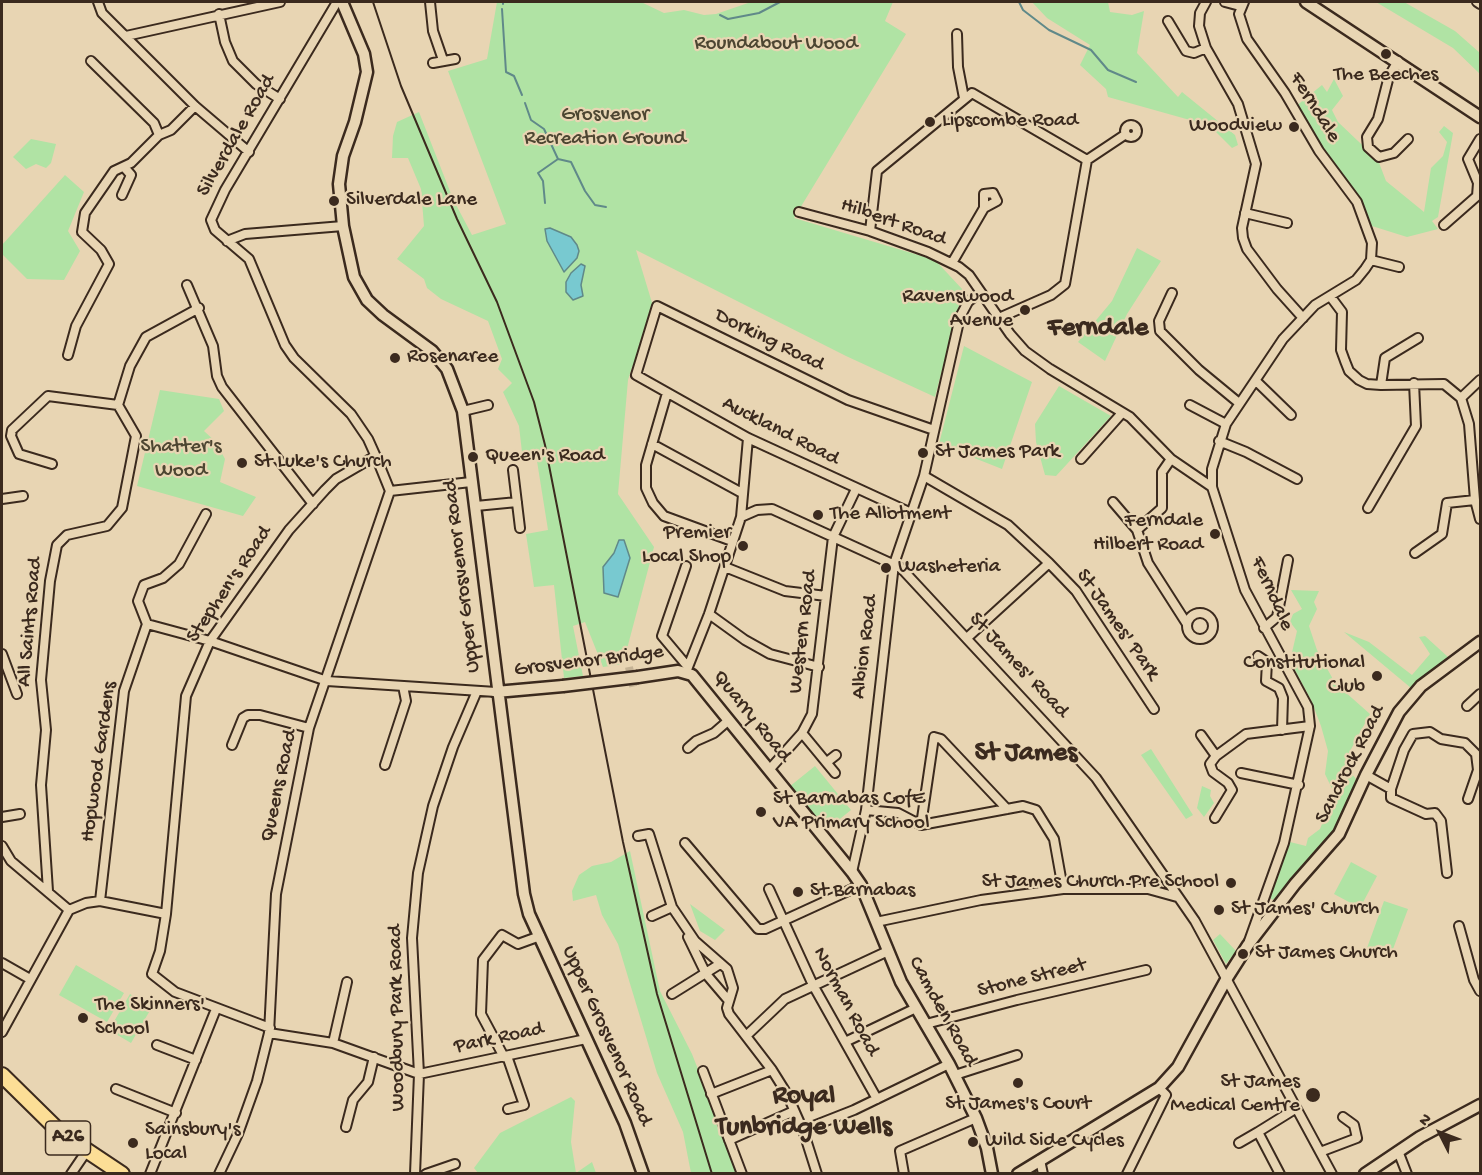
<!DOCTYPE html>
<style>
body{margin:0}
#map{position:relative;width:1482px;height:1175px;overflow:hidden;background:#e8d5b3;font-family:"Gochi Hand",sans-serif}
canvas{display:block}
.frame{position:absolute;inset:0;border:3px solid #3b2a1e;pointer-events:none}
.north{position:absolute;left:1410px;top:1103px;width:60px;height:60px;-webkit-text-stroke:4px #e8d5b3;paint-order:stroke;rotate:312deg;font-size:16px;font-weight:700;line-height:24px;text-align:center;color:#3b2a1e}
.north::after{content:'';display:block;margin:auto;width:21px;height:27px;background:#3b2a1e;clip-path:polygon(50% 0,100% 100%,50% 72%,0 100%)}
</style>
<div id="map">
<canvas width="1482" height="1175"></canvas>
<div class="frame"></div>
<div class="north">N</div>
</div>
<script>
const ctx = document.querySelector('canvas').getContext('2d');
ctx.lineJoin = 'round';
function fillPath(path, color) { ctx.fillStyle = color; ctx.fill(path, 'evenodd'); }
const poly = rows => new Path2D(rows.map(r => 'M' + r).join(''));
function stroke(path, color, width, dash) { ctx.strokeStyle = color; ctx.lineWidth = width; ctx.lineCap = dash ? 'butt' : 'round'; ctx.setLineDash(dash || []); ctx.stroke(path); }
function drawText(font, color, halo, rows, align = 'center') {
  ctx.font = font + ' "Gochi Hand",sans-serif'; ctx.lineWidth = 4.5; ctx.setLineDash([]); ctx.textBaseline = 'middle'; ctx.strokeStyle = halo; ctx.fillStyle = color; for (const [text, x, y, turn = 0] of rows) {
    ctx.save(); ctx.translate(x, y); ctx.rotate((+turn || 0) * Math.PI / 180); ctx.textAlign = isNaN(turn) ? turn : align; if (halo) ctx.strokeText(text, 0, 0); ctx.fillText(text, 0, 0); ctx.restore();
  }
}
fillPath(poly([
 [497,2,641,2,664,13,684,10,704,15,716,14,751,2,893,2,885,21,906,34,794,218,935,260,963,290,935,397,846,356,636,250,653,306,637,362,632,367,628,380,618,494,654,547,623,664,603,667,585,622,573,626,583,676,564,678,554,585,534,587,526,534,548,530,537,461,523,461,519,426,503,392,512,383,498,369,502,359,488,321,441,299,427,288,424,279,397,259,424,226,421,189,408,158,392,158,393,136,397,122,419,112,453,199,472,235,506,224,448,71,487,59],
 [1032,2,1108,2,1110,12,1132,15,1144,11,1137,53,1178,97,1182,92,1235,135,1238,145,1232,148,1214,130,1197,122,1108,97,1106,89,1080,65,1090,45,1047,18],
 [1376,2,1404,2,1455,31,1480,53,1480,74,1453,48],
 [1334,79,1343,96,1332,110,1338,122,1378,160,1386,181,1424,212,1431,168,1443,156,1447,142,1439,132,1444,126,1453,133,1438,217,1432,221,1438,229,1407,237,1372,226,1358,198,1320,149,1295,107,1322,85,1327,92],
 [31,139,56,144,51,163,46,168,36,164,26,169,13,157],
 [65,175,84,192,68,231,80,251,64,280,27,279,2,254,2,245],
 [1137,248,1161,261,1127,314,1105,361,1078,342,1112,301],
 [964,346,1032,382,1002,469,939,444],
 [1059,386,1111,416,1056,476,1045,475,1036,442,1035,424],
 [160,390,219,399,224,411,204,431,216,442,225,459,220,482,256,497,243,516,137,486],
 [1291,590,1319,591,1314,602,1317,609,1309,626,1317,650,1335,683,1370,714,1349,753,1348,769,1356,779,1343,813,1330,837,1273,900,1267,896,1290,842,1306,846,1308,838,1320,829,1334,793,1325,774,1328,751,1321,726,1311,700,1290,661,1297,631,1290,622,1293,614,1302,609],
 [1344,632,1369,642,1412,675,1430,654,1419,637,1425,636,1448,657,1411,688],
 [1151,749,1193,815,1186,819,1141,755],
 [815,766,851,810,825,831,789,787],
 [1202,786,1211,790,1210,796,1214,803,1204,817,1197,808],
 [630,851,660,991,692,1054,739,1173,691,1173,683,1132,657,1073,618,944,602,915,596,895,573,901,572,891,579,875,592,866,611,862],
 [1351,862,1377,876,1360,908,1334,894],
 [1384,901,1408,909,1390,957,1367,948],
 [690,904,725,930,715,940,700,931],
 [1220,934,1236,951,1226,964,1213,940],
 [76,965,124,993,107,1022,59,995],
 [130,994,152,1007,131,1043,109,1030],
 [571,1097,575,1101,571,1142,576,1173,592,1162,596,1173,478,1173,474,1168,500,1133]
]), '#b0e3a4');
const water = poly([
 [550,228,571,237,577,245,579,251,577,258,564,272,547,241,545,229,550,228],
 [581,264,585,266,581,285,583,296,573,300,566,292,566,282,571,273,581,264],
 [619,540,624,540,630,558,618,597,604,593,603,567,614,553,619,540]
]);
fillPath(water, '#78c9d0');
stroke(water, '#608989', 1.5);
stroke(poly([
 [1019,2,1023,10,1049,30,1091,50,1108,70,1136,82],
 [503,4,503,2],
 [502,9,506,72,514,76,522,95],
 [720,15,728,19,759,13,780,2],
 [525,103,531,120,544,129,558,159],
 [545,203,543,181,538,173,558,159,571,162,585,191,595,205,606,207]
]), '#608989', 2);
stroke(poly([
 [629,667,634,690]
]), '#c5b395', 8, [8, 4]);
const street = poly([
 [98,2,102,13,195,106,249,152],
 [337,2,225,190,211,220,215,230,249,259,285,345,294,358,351,414,368,439,377,459],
 [430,2,433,31,443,60],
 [1206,2,1200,13,1199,26,1206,48,1238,104,1256,164,1242,228,1243,238,1247,249,1277,289,1303,318],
 [1225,2,1240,6],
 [1244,2,1239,14,1247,39,1285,93,1319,151,1357,202,1372,243,1371,260,1365,269,1356,280,1315,305,1283,339,1226,424,1212,469,1212,487,1245,590,1308,707,1310,726,1284,843,1249,941],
 [1477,2,1480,4],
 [219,14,225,42,233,61,256,84,280,99],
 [1168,21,1186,51,1194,53,1206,48],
 [957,34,958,67,964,98],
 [126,36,280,2],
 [91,61,154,123,159,135],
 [1398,61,1389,76,1378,119,1367,137,1368,147,1379,157,1394,153,1408,139],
 [433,63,455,59],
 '1125 131a6 6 0 1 1 12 0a6 6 0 1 1-12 0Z',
 [1087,160,1126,134],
 [122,195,131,175,124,167],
 [799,212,870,231,928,252,959,267,969,275,1010,334,1025,351,1050,369,1130,417,1171,459,1212,487],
 [1245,213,1287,223],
 [1444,225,1477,196,1478,183,1468,159,1480,139],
 [870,231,877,171,972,93,1087,160,1065,284,1051,295,999,318],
 [227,241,245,234,343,226],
 [1371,260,1399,267],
 [952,263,984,208,984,194,993,193,997,201,984,208],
 [187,285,213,346,217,376,222,387,313,504],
 [1172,293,1159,321,1160,331,1199,370,1239,403],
 [1330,296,1342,312,1341,350,1345,361,1349,371,1359,380,1367,384,1381,385,1444,384,1461,398,1469,424,1475,500,1480,519],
 [68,355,76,326,109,264,101,250,82,232,85,213,114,171,131,163,159,135,171,130,195,106],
 [1256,381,1291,415],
 [1381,385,1385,358,1418,338],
 [667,393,646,465,646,488,653,503,664,516,732,541],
 [1461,398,1480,380],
 [118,405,130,366,146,337,199,308],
 [1190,405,1226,424],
 [463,411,488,405],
 [1219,441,1246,452,1297,479],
 [652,444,742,493],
 [1081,459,1122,413],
 [1171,459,1162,472,1162,508,1137,530,1148,563,1187,624],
 [52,464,19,454,11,436,12,430,48,396,118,405],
 [513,470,520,528],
 [924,476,1008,525,1049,563,1076,591,1154,709],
 [2,499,23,496],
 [1113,502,1137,530],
 [476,506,517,502],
 [1368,508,1416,426,1414,383],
 [911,513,748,438,636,375,657,306,848,400,934,430],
 [741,517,748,438],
 [1415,553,1442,534,1447,503,1475,500],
 [686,566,662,636,688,667],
 [725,567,785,591,826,596],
 '1187 626a13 13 0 1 1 26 0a13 13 0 1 1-26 0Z',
 [709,614,745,640,770,654,819,667],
 [147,624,138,601,144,585,163,578,179,564,206,514],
 [1264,628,1277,617,1288,560],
 [968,637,1049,563],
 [2,654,17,694],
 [1258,656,1267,662,1266,681,1279,688,1283,698,1282,730],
 [686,672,709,614,741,517,757,510,772,509,901,568,1096,778,1195,921,1332,1174],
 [1467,706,1480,694],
 [802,733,835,773],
 [1201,735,1216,756,1246,734,1310,726],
 [232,745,243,718,248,715,260,715,309,728],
 [688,748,696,741,714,733,729,720],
 [827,762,836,755],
 [385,765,406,701,403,686],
 [769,770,802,733,812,714,833,537,856,489],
 [1241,773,1299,785],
 [1366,775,1391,789,1391,798,1426,814,1435,813,1441,821,1447,873],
 [1391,789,1404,750,1413,734,1430,732,1441,739,1465,743,1476,754,1478,770,1468,799],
 [866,810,898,813,921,825,1023,806,1036,810,1054,839,1063,889],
 [2,817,20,814],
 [1215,818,1232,790,1228,783,1213,772,1210,764,1216,756],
 [921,825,934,737,941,739,1007,809],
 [638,836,649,834,672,907],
 [685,843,758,929,765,929,861,885],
 [2,846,11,861,69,910],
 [852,872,866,810,894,564,924,476,960,317,968,302,980,292],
 [769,889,813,985,877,1099],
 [48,891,41,785,46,730,41,680,50,581,57,545,67,535,107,526,122,508,136,436,118,405],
 [100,901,124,691,147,624,210,641,327,681,496,692],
 [652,916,672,907,695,941,727,969,733,988,727,1008,729,1014,772,1070,787,1094,803,1130,817,1174],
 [876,922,981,900,1063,889,1148,889,1177,897],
 [1459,926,1474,980,1480,991],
 [688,937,706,974,729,1001],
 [2,963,30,979],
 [672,994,720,964],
 [926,1024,1017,1000,1146,970],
 [270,1028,175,992,152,974,160,951,166,914,186,696,210,641,289,530,325,490,336,479,372,458,377,459,390,491],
 [2,1032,69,910,86,903,100,901,166,914],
 [269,1033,333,1043,419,1074,586,1039],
 [746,1036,785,999,888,951],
 [845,1042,916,1008],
 [333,1043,347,982],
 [157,1045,196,1060],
 [507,1056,524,1105,508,1109],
 [504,1057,481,1014,483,960,502,935,518,944,540,936],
 [703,1071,742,1174],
 [955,1075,1017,1055],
 [116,1089,176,1113],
 [711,1094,772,1070],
 [346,1127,353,1100,368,1082,374,1057],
 [803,1130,854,1110,949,1064],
 [729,1140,794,1111],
 [1239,1143,1258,1132],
 [1398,1151,1407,1174],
 [1320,1152,1357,1138,1354,1125,1343,1117],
 [1040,1160,1043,1174],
 [71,1174,86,1152],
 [150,1174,216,1009],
 [219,1174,238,1134,257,1081,269,1033,276,894,309,728,390,491,471,482],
 [415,1174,419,1074,412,938,418,873,433,806,453,747,477,691],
 [426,1174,455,1164],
 [904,1174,900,1151,976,1118],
 [1127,1174,1166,1095,1159,1088],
 [1280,1174,1258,1132,1295,1109]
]);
const secondary = poly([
 [342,2,364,54,367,72,355,122,343,156,339,184,343,226,354,277,367,300,383,315,432,351,447,369,463,411,524,894,529,914,625,1123,643,1174],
 [1306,2,1480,117],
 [638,677,678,671,692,675,852,872,861,885,901,982,949,1064,976,1118,987,1148,992,1174],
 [496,692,563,686],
 [1018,1174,1159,1088,1178,1067,1227,978,1248,945,1295,884,1339,834,1366,775,1399,712,1421,686,1480,642],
 [1365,1174,1420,1137,1480,1105]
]);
const highway = poly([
 [2,1075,62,1134,122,1174]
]);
stroke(street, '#3b2a1e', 12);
stroke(secondary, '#3b2a1e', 15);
stroke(highway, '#3b2a1e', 18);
stroke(street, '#e8d5b3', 8);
stroke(secondary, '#e8d5b3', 10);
stroke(highway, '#fcde96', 14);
stroke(poly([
 [373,2,401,86,457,219,497,302,534,402,545,445,623,842,657,994,712,1174]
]), '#3b2a1e', 2);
const secondaryBridge = poly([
 [563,686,638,677]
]);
stroke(secondaryBridge, '#3b2a1e', 15, []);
stroke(secondaryBridge, '#e8d5b3', 10);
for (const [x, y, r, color] of [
 [1386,54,6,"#3b2a1e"],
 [930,122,6,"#3b2a1e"],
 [1294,127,6,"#3b2a1e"],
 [334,201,6,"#3b2a1e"],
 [1025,310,6,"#3b2a1e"],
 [395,358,6,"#3b2a1e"],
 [923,453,6,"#3b2a1e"],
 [473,457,6,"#3b2a1e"],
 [242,463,6,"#3b2a1e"],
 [818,515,6,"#3b2a1e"],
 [1215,534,6,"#3b2a1e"],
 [743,546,6,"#3b2a1e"],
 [886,568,6,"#3b2a1e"],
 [1377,676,6,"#3b2a1e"],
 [761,812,6,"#3b2a1e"],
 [1231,883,6,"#3b2a1e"],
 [798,892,6,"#3b2a1e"],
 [1219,910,6,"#3b2a1e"],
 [1243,954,6,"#3b2a1e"],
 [83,1018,6,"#3b2a1e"],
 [1018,1083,6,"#3b2a1e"],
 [1313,1095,8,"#3b2a1e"],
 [973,1142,6,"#3b2a1e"],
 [133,1143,6,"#3b2a1e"]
]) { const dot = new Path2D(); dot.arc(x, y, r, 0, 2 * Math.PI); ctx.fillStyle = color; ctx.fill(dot); stroke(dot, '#e8d5b3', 2); }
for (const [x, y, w] of [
 [68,1138,45]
]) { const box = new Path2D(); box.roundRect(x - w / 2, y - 17, w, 34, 4.5); ctx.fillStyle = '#e8d5b3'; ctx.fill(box); stroke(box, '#3b2a1e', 1.5); }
drawText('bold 20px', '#3b2a1e', null, [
 ["A26",68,1138]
]);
drawText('21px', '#4d4632', '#e8d5b3', [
 ["Roundabout Wood",776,45],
 ["Grosvenor",605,116],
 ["Recreation Ground",605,140],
 ["Shatter's",181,448],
 ["Wood",181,472]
]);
drawText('21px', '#3b2a1e', '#e8d5b3', [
 ["The Beeches",1386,76,"center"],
 ["Lipscombe Road",942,122],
 ["Woodview",1282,127,"right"],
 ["Silverdale Lane",346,201],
 ["Ravenswood",1013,298,"right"],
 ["Avenue",1013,322,"right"],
 ["Rosenaree",407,358],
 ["St James Park",935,453],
 ["Queen's Road",485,457],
 ["St Luke's Church",254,463],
 ["The Allotment",830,515],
 ["Ferndale",1203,522,"right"],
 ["Hilbert Road",1203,546,"right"],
 ["Premier",731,534,"right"],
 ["Local Shop",731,558,"right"],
 ["Washeteria",898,568],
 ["Constitutional",1365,664,"right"],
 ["Club",1365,688,"right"],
 ["St Barnabas CofE",773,800],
 ["VA Primary School",773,824],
 ["St James Church Pre School",1219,883,"right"],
 ["St Barnabas",810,892],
 ["St James' Church",1231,910],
 ["St James Church",1255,954],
 ["The Skinners'",95,1006],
 ["School",95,1030],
 ["St James",1300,1083,"right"],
 ["Medical Centre",1300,1107,"right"],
 ["St James's Court",1018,1105,"center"],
 ["Sainsbury's",145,1131],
 ["Local",145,1155],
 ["Wild Side Cycles",985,1142]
], 'left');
drawText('21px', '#3b2a1e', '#e8d5b3', [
 ["Ferndale",1314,108,58],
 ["Silverdale Road",237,136,-60],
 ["Hilbert Road",893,223,19],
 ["Dorking Road",769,341,26],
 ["Auckland Road",780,432,27],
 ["Upper Grosvenor Road",463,576,-97],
 ["Stephen's Road",230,585,-56],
 ["Ferndale",1271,594,66],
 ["All Saints Road",31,622,-85],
 ["St James' Park",1117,625,55],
 ["Western Road",804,632,-83],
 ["Albion Road",866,647,-83],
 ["Grosvenor Bridge",589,662,-7],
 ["St James' Road",1018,666,47],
 ["Quarry Road",751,717,51],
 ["Hopwood Gardens",100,762,-82],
 ["Sandrock Road",1351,765,-63],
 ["Queens Road",280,786,-78],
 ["Stone Street",1032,979,-14],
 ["Norman Road",845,1002,62],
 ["Camden Road",942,1012,61],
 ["Woodbury Park Road",398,1018,-91],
 ["Upper Grosvenor Road",606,1036,66],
 ["Park Road",499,1039,-12]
]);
drawText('bold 27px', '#3b2a1e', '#e8d5b3', [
 ["Ferndale",1098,330],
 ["St James",1026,755],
 ["Royal",804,1098],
 ["Tunbridge Wells",804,1129]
]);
</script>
